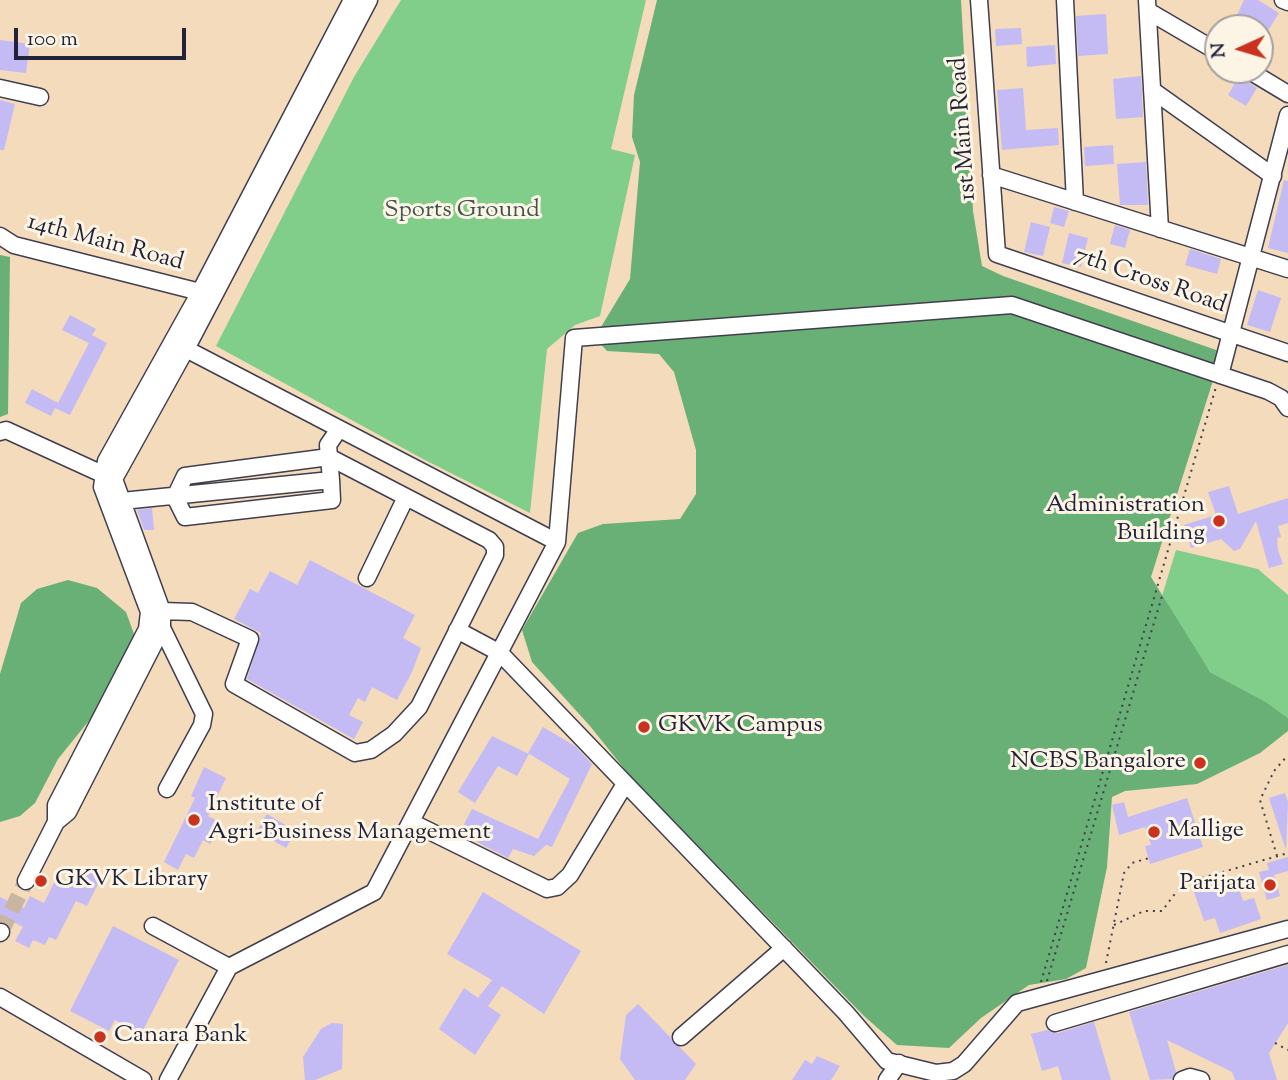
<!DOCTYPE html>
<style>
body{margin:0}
#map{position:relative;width:1288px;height:1080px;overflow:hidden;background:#f3dbbc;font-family:"Sorts Mill Goudy",serif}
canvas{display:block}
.north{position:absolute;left:1204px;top:14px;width:70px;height:70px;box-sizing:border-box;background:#fcf5e5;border:2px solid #a5a1a1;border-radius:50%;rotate:266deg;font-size:19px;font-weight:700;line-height:28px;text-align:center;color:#22223b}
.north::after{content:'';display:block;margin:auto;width:24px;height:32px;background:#c8321e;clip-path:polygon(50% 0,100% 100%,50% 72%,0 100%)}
.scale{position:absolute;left:14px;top:28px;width:172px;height:32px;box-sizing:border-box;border:4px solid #22223b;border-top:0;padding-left:9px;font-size:21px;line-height:24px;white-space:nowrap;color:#22223b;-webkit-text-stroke:5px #fcf5e5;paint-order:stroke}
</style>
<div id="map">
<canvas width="1288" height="1080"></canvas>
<div class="north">N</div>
<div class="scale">100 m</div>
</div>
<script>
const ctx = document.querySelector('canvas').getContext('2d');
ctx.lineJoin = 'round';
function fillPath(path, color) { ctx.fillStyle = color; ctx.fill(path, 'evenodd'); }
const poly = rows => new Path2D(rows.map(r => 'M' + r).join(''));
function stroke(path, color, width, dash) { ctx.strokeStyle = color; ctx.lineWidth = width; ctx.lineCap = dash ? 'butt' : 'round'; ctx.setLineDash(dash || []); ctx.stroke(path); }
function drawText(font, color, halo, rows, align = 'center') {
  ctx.font = font + ' "Sorts Mill Goudy",serif'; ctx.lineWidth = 6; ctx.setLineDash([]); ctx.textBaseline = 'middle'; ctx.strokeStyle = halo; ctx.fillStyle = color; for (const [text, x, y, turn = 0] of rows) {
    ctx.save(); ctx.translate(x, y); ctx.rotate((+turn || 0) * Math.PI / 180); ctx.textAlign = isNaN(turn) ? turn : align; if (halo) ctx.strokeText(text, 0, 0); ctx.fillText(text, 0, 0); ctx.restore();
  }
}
fillPath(poly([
 [401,0,646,0,611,149,635,155,600,316,575,325,547,349,530,513,423,459,216,346,354,77],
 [1176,550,1258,569,1288,595,1288,718,1266,702,1210,672,1180,629,1162,596]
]), '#81cd8a');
fillPath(poly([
 [657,0,961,0,973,211,982,266,1003,276,1222,352,1151,577,1210,672,1266,702,1288,718,1288,731,1260,753,1197,784,1125,791,1112,797,1107,867,1086,968,1066,979,1029,985,981,1018,949,1048,897,1045,864,1016,630,776,590,726,532,662,522,630,578,533,603,524,680,519,696,494,696,450,674,372,659,354,607,351,598,341,601,327,630,279,640,162,632,137,634,95],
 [0,255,10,257,8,414,0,417],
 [68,580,97,588,126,612,134,634,130,656,108,697,58,759,35,803,20,816,0,822,0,674,21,603,37,589]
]), '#68b076');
fillPath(poly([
 [1244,0,1258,0,1279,13,1264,37,1273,42,1260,63,1260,28,1231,28],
 [1106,14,1108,54,1078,56,1076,16],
 [1021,28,1022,44,996,46,995,29],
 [0,40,30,44,26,73,0,70],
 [1055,45,1056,64,1027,67,1026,47],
 [1141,76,1143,117,1116,119,1113,79],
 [1239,76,1257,88,1246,106,1228,95],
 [1023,88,1026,130,1058,128,1059,145,1002,150,997,90],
 [0,100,15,104,4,150,0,150],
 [1113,145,1114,164,1085,166,1084,147],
 [1146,162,1148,205,1120,205,1117,164],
 [1284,180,1288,181,1288,253,1268,248],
 [1054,207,1069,211,1064,227,1050,223],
 [1031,222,1050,227,1043,256,1024,252],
 [1115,225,1130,230,1125,248,1110,244],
 [1069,233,1088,238,1081,267,1062,263],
 [1190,249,1221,259,1217,274,1185,265],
 [1258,290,1281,298,1270,332,1247,325],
 [70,315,96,329,92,335,107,343,70,415,55,408,51,416,25,403,32,389,58,403,89,343,62,330],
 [1229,486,1238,514,1288,498,1288,523,1278,526,1281,537,1277,538,1278,550,1283,564,1269,568,1256,521,1240,549,1234,551,1221,539,1191,548,1184,525,1216,515,1208,492],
 [152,508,154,530,144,530,137,510],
 [310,560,415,615,403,638,421,648,412,672,397,700,372,687,365,702,358,698,349,715,363,722,354,739,247,679,261,633,234,619,250,589,258,593,270,571,297,585],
 [543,727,575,746,592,764,552,847,546,845,534,856,513,849,508,858,477,842,481,837,462,828,472,809,538,839,570,779,528,753],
 [492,736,529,754,517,776,498,766,475,803,458,792],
 [204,767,226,778,208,816,221,823,210,844,203,840,194,858,186,854,178,870,164,862,195,798,191,796],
 [1285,793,1288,802,1286,850,1269,798],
 [1187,798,1203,847,1150,864,1145,846,1151,845,1145,827,1119,835,1112,805,1124,802,1128,817],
 [267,814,296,831,286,848,257,831],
 [1288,857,1288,871,1274,875,1280,896,1267,900,1259,872,1269,870,1267,863],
 [85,870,101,878,87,906,76,901,56,940,49,937,45,945,33,940,29,948,15,941,23,927,7,919,5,922,0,922,0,897,24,908,30,896,44,903,56,879,66,884,71,876,80,881],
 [1235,876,1243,901,1254,898,1261,919,1220,933,1215,918,1204,921,1193,889],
 [483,892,581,951,544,1014,502,986,488,1006,501,1015,475,1055,439,1029,464,988,478,998,492,980,447,954],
 [113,926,179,960,141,1034,115,1020,109,1031,70,1011],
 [1288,965,1288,1023,1269,1053,1277,1080,1235,1080,1232,1072,1167,1040,1176,1072,1172,1079,1150,1080,1129,1012],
 [638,1004,696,1064,685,1080,635,1080,620,1059,626,1015],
 [1094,1022,1111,1080,1062,1080,1058,1066,1042,1071,1031,1034,1047,1030,1058,1033],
 [332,1023,343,1024,342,1069,315,1080,305,1080,303,1057,321,1029],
 [817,1056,840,1066,831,1080,792,1080,805,1060,812,1064]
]), '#c4baf4');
stroke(poly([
 [1,932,26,881]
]), '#c9b6a2', 16, [16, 8]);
const minor = poly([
 [979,0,997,254,1288,353],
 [1065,0,1075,202],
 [1147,0,1160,229],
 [1283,0,1288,2],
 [1148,11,1218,52],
 [1248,70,1288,94],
 [0,88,40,97],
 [1152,90,1273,176],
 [991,175,1288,269],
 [0,236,14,245,200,292],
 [1220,375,1288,115],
 [0,432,6,430,111,478],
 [122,501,331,480,328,445,339,429],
 [557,542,574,338,1012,305,1268,391,1281,398,1288,408],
 [367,578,406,497],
 [162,611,192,612,250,639,234,684,355,753,371,750,394,734,419,707,495,555,495,547,489,540,329,457,185,476,175,497,185,517,332,500,331,480],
 [162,628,204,714,202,725,167,789],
 [457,630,500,653,846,1013,887,1061,936,1073,953,1071,964,1064,1017,1003,1288,929],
 [56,822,56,805,147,629,149,612,102,487,106,461,200,292,352,0],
 [411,822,547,889,557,887,570,875,625,784],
 [26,881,56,822,68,812,162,628,162,611,114,479,186,349,369,0],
 [153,926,229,967],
 [0,933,1,932],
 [0,997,143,1080],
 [1055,1023,1288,954],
 [681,1037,784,948],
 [168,1080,229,967,374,892,557,542,186,349],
 [887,1080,899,1063],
 [1182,1080,1190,1077,1201,1080]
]);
stroke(minor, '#413e4e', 19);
stroke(poly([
 [1277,856,1260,800,1274,771,1288,755],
 [1114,925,1144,911,1162,911,1180,887,1195,880,1288,853],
 [1106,963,1124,873,1132,863,1149,858],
 [1047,981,1162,596],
 [1041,982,1216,387],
 [1275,1043,1288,1050]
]), '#413e4e', 2, [2, 5]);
stroke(minor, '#fff', 16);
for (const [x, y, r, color] of [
 [1219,521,7,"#c8321e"],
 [644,727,7,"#c8321e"],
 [1200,763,7,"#c8321e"],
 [194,820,7,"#c8321e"],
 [1154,832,7,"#c8321e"],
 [41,881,7,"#c8321e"],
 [1270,885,7,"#c8321e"],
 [100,1037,7,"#c8321e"]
]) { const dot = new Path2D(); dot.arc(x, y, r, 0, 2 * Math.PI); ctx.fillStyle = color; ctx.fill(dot); stroke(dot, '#fcf5e5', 2.5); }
drawText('24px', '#22223b', '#fcf5e5', [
 ["1st Main Road",965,129,-94],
 ["14th Main Road",105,244,15],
 ["7th Cross Road",1150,282,19]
]);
drawText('24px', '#3e5553', '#fcf5e5', [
 ["Sports Ground",462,212]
]);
drawText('24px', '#22223b', '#fcf5e5', [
 ["Administration",1205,507,"right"],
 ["Building",1205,535,"right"],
 ["GKVK Campus",658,727],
 ["NCBS Bangalore",1186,763,"right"],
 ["Institute of",208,806],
 ["Agri-Business Management",208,834],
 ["Mallige",1168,832],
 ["GKVK Library",55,881],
 ["Parijata",1256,885,"right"],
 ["Canara Bank",114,1037]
], 'left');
</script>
